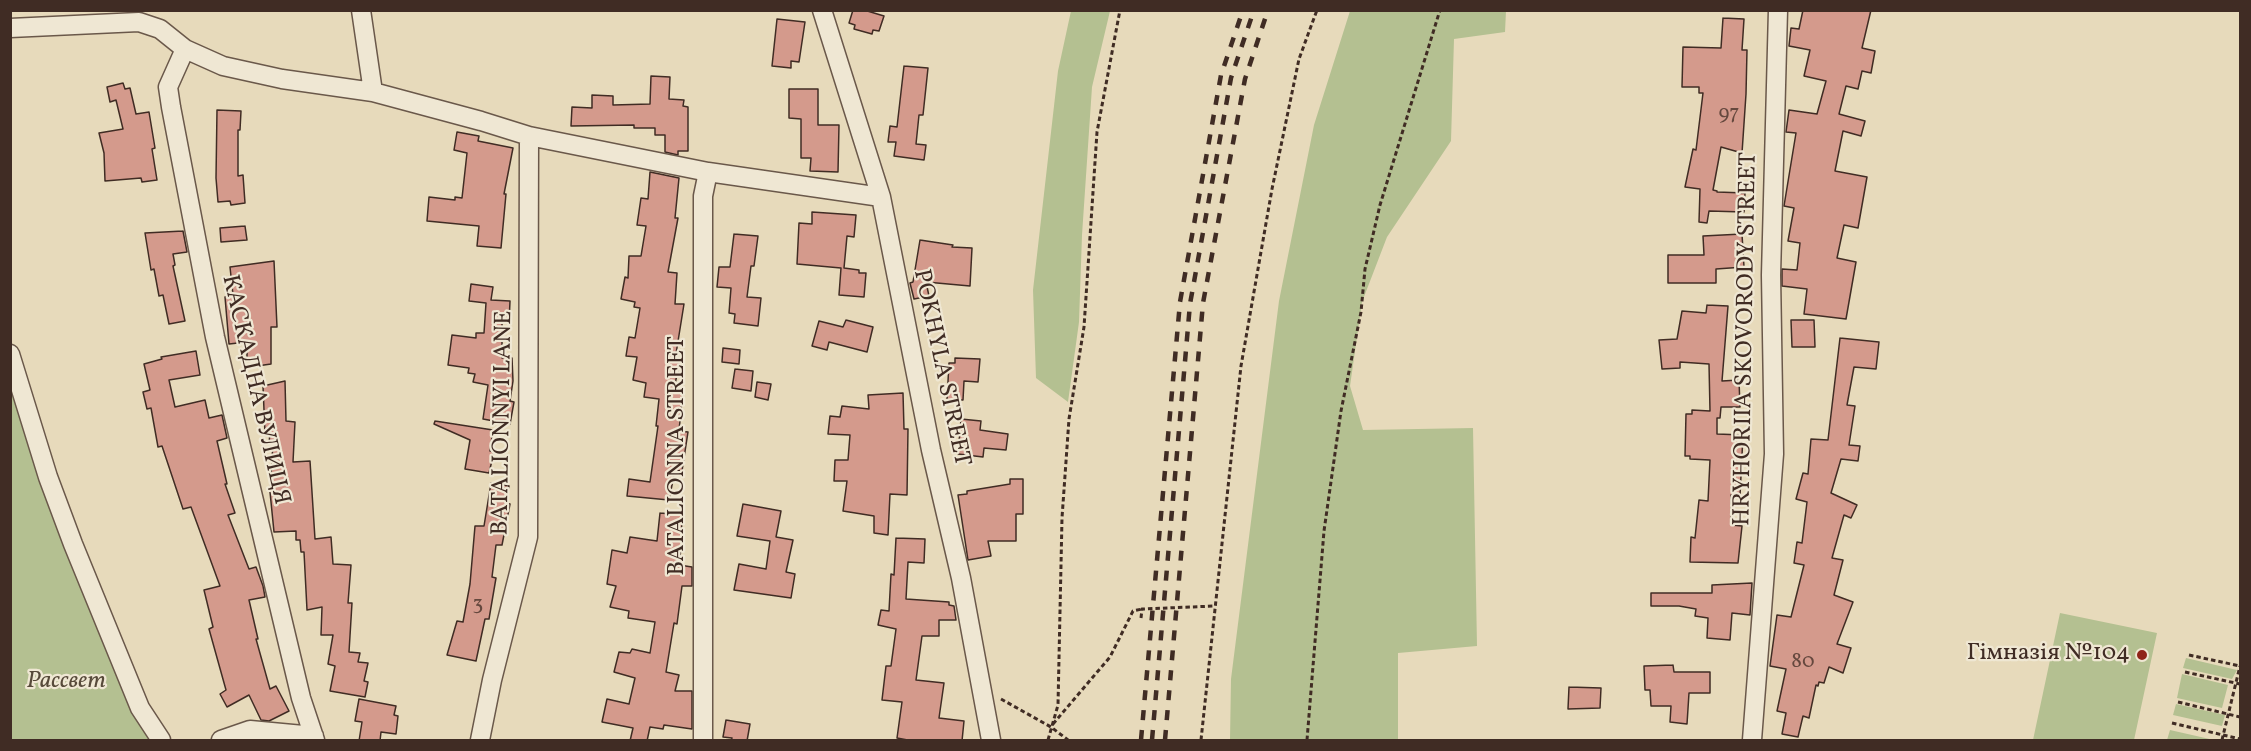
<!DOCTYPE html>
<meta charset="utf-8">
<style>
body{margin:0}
#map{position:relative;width:2251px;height:751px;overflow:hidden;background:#e7dabb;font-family:Vollkorn,serif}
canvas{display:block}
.frame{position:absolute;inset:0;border:12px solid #402c24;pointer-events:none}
</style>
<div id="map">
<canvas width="2251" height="751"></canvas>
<div class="frame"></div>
</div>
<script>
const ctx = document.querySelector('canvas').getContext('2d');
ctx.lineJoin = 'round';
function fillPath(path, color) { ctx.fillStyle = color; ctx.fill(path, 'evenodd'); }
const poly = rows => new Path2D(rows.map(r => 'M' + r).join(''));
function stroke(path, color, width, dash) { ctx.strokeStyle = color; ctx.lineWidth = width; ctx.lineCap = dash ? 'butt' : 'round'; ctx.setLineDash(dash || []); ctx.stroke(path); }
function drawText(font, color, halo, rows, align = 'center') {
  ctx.font = font + ' Vollkorn,serif'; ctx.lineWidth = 4.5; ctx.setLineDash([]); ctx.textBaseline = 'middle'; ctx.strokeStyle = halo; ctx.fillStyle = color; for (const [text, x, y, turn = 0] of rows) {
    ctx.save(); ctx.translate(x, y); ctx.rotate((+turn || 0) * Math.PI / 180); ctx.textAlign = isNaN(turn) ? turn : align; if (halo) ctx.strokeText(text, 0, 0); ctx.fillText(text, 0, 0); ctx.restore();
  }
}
fillPath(poly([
 [1071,11,1110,11,1092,87,1082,235,1079,322,1068,402,1036,378,1033,290,1058,71],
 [1350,11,1506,11,1505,32,1454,39,1451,141,1387,237,1362,302,1350,386,1363,430,1473,428,1477,646,1398,653,1398,740,1230,740,1231,679,1279,301,1314,125],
 [10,366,153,740,11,740],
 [2060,613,2157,633,2134,740,2033,740],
 [2186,658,2237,670,2232,679,2183,668],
 [2182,674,2228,685,2222,708,2177,698],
 [2176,704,2225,715,2222,726,2173,715],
 [2170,730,2214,740,2167,740]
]), '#b4c091');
const building = poly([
 [853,10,864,10,884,16,879,31,873,30,872,34,854,29,855,25,849,23,853,10],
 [1803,10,1871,10,1862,48,1875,51,1871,73,1862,71,1858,89,1846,86,1839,114,1865,121,1861,136,1843,131,1835,171,1867,177,1858,228,1844,225,1837,258,1856,262,1846,319,1804,314,1807,289,1782,286,1782,269,1797,270,1800,243,1788,241,1794,208,1784,206,1796,133,1786,132,1789,110,1817,114,1826,81,1804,76,1810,50,1789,46,1791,28,1799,29,1803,10],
 [1723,18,1744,19,1742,50,1747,50,1746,94,1742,153,1721,147,1713,190,1717,191,1717,192,1745,193,1744,212,1709,211,1707,223,1699,222,1700,189,1685,187,1693,149,1696,150,1703,93,1699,93,1699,87,1682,87,1683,47,1721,48,1723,18],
 [777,19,805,22,799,62,791,61,791,68,772,66,777,19],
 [904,66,928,68,923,115,919,115,916,144,926,145,924,160,894,156,896,142,888,142,890,126,897,127,904,66],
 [651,76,670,77,669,99,684,100,683,106,688,107,688,151,678,151,678,155,665,152,665,135,655,135,655,128,634,128,634,125,571,126,572,107,592,108,592,95,613,96,613,105,650,104,651,76],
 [123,83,125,89,130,88,136,114,149,112,155,148,152,149,157,180,142,182,141,178,105,181,104,153,99,133,123,129,116,100,110,102,107,87,123,83],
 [789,89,818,89,818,125,839,125,838,172,810,171,811,158,801,158,801,119,789,118,789,89],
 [217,110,241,111,240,130,238,130,238,176,243,175,245,203,231,205,230,201,218,202,216,178,217,110],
 [457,132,479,136,478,141,513,148,504,194,506,194,501,248,477,246,479,226,427,221,429,197,455,200,455,197,462,198,467,153,454,150,457,132],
 [650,172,679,178,675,218,678,218,668,272,677,273,675,304,684,304,675,360,680,360,674,389,683,390,679,431,688,432,682,471,675,470,669,500,627,496,629,479,650,482,658,426,656,426,659,399,644,397,646,383,633,380,637,357,626,356,629,337,635,338,640,308,634,307,635,302,621,299,625,277,628,278,629,256,641,256,646,226,637,225,641,198,648,199,650,172],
 [812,212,856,215,854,237,847,236,844,268,859,270,859,273,866,273,864,297,839,295,841,268,797,264,799,223,812,224,812,212],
 [245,226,247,240,221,242,220,228,245,226],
 [183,231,187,252,173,254,175,265,173,266,185,321,169,324,163,295,159,296,154,269,151,270,145,233,183,231],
 [734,234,758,236,754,266,751,266,747,297,761,298,758,326,734,323,735,314,729,313,731,288,717,287,719,267,730,267,734,234],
 [1742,234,1744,267,1716,269,1716,283,1668,283,1668,255,1704,255,1703,236,1742,234],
 [920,240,953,245,952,247,972,248,970,286,926,282,929,296,914,299,910,283,913,282,920,240],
 [274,261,277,327,271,327,271,364,257,366,257,360,247,360,247,342,229,344,225,297,233,295,230,267,274,261],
 [471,284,493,287,491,300,510,301,509,323,502,323,502,358,512,358,513,381,510,401,514,402,510,424,483,419,488,385,473,382,475,374,468,373,469,368,448,365,452,335,476,338,476,333,484,333,486,303,469,301,471,284],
 [1707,305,1728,306,1722,381,1739,380,1740,407,1721,407,1720,418,1717,418,1717,434,1743,435,1740,496,1731,495,1731,525,1742,526,1738,563,1690,562,1691,537,1695,538,1699,500,1708,501,1710,460,1690,459,1690,456,1685,456,1686,414,1692,414,1692,410,1710,411,1709,364,1680,362,1680,368,1662,369,1659,340,1677,339,1682,311,1706,313,1707,305],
 [846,320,873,327,867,352,829,342,827,350,812,346,819,321,843,327,846,320],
 [1791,320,1814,320,1815,347,1792,347,1791,320],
 [1840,338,1879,342,1876,369,1854,367,1847,405,1855,406,1849,445,1860,446,1858,461,1841,459,1831,493,1857,505,1851,518,1844,515,1832,558,1843,560,1834,595,1853,602,1837,644,1851,648,1843,673,1829,667,1824,683,1819,682,1818,686,1816,685,1809,718,1803,716,1798,737,1782,734,1786,713,1777,711,1786,669,1770,666,1777,615,1791,617,1804,565,1794,563,1797,542,1802,543,1807,502,1796,499,1803,473,1808,474,1811,439,1828,440,1840,338],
 [723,348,740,350,739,364,722,362,723,348],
 [196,351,200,375,169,380,175,407,205,400,209,418,222,415,227,438,217,441,227,484,225,484,235,513,228,515,249,569,256,567,263,586,265,597,249,600,258,639,256,639,270,689,276,686,289,711,269,721,261,720,249,695,227,707,220,694,226,690,209,629,213,627,204,590,220,586,191,507,183,509,162,446,158,447,151,408,147,409,143,392,150,390,144,364,162,359,161,357,196,351],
 [955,358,980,359,978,382,964,381,963,400,947,400,949,363,955,363,955,358],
 [735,369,753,371,751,391,732,388,735,369],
 [285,381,286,421,295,422,293,462,310,461,315,539,331,537,333,564,351,565,348,603,352,603,349,652,360,653,358,662,368,663,364,681,368,682,365,697,330,691,335,666,328,664,333,635,321,635,322,607,307,610,304,552,301,552,300,540,296,540,296,531,274,532,270,492,273,443,269,443,270,433,265,434,263,386,285,381],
 [757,382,771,384,768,400,755,397,757,382],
 [903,393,904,429,908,429,907,495,890,494,888,535,874,533,874,516,843,511,847,481,834,481,835,460,848,460,850,435,828,434,830,416,840,417,842,406,869,409,868,395,903,393],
 [961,419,981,421,980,430,1008,434,1006,450,984,448,983,457,958,454,961,419],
 [435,421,493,430,490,451,494,452,489,473,465,469,470,440,434,424,435,421],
 [1010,479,1023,479,1023,514,1016,514,1016,541,988,541,991,556,968,560,958,495,967,494,967,491,1010,484,1010,479],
 [491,483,509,486,505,503,510,504,502,545,496,545,492,577,496,578,489,619,485,619,476,661,447,655,457,621,463,622,470,584,475,526,484,526,491,483],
 [743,504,781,511,776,537,793,540,786,572,795,574,791,598,734,590,739,564,766,569,770,541,737,536,743,504],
 [660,513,683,515,681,532,683,532,679,565,692,567,692,586,682,586,677,624,674,623,666,672,679,675,675,691,692,691,692,729,664,725,663,729,650,727,647,741,630,741,633,728,602,722,607,699,629,704,635,678,614,672,619,652,630,653,632,649,650,653,655,622,628,618,629,611,610,607,616,586,607,584,612,550,627,553,630,537,657,541,660,513],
 [896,538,925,539,924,563,908,562,906,599,949,602,949,605,954,606,956,620,939,620,939,636,922,636,916,680,944,683,939,718,964,721,962,741,913,741,897,738,902,702,882,700,886,666,891,666,896,629,878,625,881,610,889,611,891,574,894,575,896,538],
 [1752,583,1750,615,1732,613,1730,640,1707,638,1708,618,1695,616,1696,609,1679,606,1651,606,1651,593,1712,593,1712,585,1752,583],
 [1673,665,1674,672,1710,672,1710,693,1689,693,1687,724,1670,722,1671,706,1651,706,1650,690,1645,690,1644,666,1673,665],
 [1569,687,1601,688,1600,708,1568,709,1569,687],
 [359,699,396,706,394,715,398,716,396,734,381,732,380,741,359,741,362,722,355,721,359,699],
 [726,720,750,724,747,741,731,741,732,738,723,737,726,720]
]);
fillPath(building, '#d49a8c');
stroke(building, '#402c24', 1.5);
const minor = poly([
 [361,10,373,92],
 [822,10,881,197,931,450,961,578,991,740],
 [10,28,139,22,160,29,185,49,223,66,282,79,373,92,481,121,529,136,708,172,881,197],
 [185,49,168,87,171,107,215,337,301,698,315,740],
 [10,354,48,477,73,544,140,708,161,740],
 [221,740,250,730,314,736],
 [480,740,492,680,528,537,529,136],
 [703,740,703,196,708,172],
 [1752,740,1774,454,1771,275,1778,10]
]);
stroke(minor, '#6a584a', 21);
stroke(poly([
 [1141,618,1142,609,1215,606],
 [2189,655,2240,666],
 [2185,672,2240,684],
 [1001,699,1051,727,1068,740],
 [2178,702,2240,717],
 [2172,723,2240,739],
 [1053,724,1110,657,1133,611,1142,609],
 [1048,740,1058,705,1062,518,1069,419,1084,327,1097,132,1120,10],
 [1201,740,1241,366,1272,189,1299,59,1317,10],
 [1307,740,1324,531,1341,411,1361,312,1365,269,1380,205,1440,10],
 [2222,740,2240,666]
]), '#402c24', 3, [4.5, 3]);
stroke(minor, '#efe7d3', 18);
stroke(poly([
 [1141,740,1180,302,1221,75,1243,10],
 [1152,740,1190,304,1231,78,1254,10],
 [1165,740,1203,303,1245,79,1268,10]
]), '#402c24', 4.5, [10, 10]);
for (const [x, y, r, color] of [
 [2142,655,6,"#8f2418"]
]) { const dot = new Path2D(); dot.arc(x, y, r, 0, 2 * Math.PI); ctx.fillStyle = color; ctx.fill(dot); stroke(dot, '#efe7d3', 2); }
drawText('21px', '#65483e', null, [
 ["97",1729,115],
 ["3",478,605],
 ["80",1803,663]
]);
drawText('24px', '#402c24', '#efe7d3', [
 ["HRYHORIIA SKOVORODY STREET",1747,339,-89],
 ["POKHYLA STREET",940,368,78],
 ["КАСКАДНА ВУЛИЦЯ",254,390,77],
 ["BATALIONNYI LANE",504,423,-89],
 ["BATALIONNA STREET",679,456,-90]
]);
drawText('24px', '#402c24', '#efe7d3', [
 ["Гімназія №104",2130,655]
], 'right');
drawText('italic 24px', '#574a3a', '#efe7d3', [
 ["Рассвет",66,683]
]);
</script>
